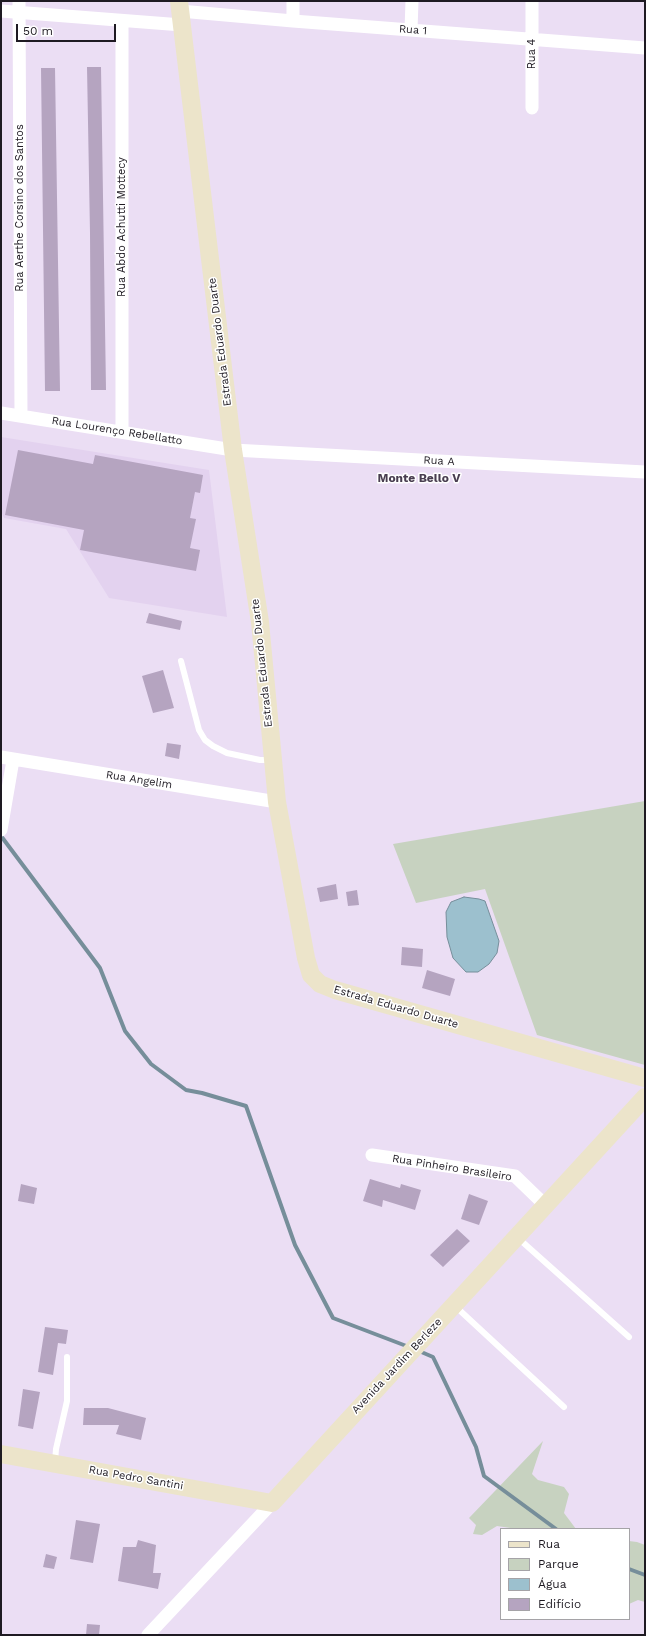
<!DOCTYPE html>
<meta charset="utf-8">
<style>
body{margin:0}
#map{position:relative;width:646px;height:1636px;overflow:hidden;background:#ebdef4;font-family:"Work Sans",sans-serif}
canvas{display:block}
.frame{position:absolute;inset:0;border:2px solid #1e1a22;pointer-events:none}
.legend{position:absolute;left:500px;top:1528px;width:130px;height:92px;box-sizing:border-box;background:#fff;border:1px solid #a5a3a7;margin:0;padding:5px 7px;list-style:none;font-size:12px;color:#1e1a22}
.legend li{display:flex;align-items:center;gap:8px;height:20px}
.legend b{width:20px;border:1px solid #a5a3a7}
.scale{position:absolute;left:16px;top:24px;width:100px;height:18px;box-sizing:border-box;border:2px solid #1e1a22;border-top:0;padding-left:5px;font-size:12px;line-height:14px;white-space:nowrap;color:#1e1a22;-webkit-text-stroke:3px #fff;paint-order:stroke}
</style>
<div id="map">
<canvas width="646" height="1636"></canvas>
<div class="frame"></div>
<ul class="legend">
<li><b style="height:5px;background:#ece4ca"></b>Rua</li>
<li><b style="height:11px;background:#c7d2c0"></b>Parque</li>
<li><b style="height:11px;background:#9cc0ce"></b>Água</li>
<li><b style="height:11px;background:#b5a4c0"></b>Edifício</li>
</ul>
<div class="scale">50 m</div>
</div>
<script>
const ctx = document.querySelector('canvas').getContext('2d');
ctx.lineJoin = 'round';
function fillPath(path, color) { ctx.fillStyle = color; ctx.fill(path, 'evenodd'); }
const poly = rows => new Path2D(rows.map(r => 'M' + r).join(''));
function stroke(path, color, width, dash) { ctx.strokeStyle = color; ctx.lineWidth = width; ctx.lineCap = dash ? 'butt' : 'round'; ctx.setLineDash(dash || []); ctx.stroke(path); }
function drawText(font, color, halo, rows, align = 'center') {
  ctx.font = font + ' "Work Sans",sans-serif'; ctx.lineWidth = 3; ctx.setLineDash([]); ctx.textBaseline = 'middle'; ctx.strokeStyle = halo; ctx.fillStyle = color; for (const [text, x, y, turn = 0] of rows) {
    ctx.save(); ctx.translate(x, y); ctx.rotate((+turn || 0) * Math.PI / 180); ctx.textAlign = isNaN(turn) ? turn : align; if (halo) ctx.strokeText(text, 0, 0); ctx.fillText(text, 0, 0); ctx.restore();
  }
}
fillPath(poly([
 [1,437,209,470,227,617,109,598,66,529,4,518,1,511]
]), '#e3d2ef');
fillPath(poly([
 [645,801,645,1065,537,1035,485,889,416,903,393,844],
 [543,1441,532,1474,538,1480,564,1487,569,1494,564,1513,576,1529,517,1529,497,1526,482,1535,473,1534,476,1525,469,1518],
 [629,1541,637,1542,645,1545,645,1602,638,1600,629,1604]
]), '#c7d2c0');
const water = poly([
 [464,897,479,899,485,901,499,941,497,953,489,964,478,972,466,972,453,958,447,937,446,912,451,902,464,897]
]);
fillPath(water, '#9cc0ce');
stroke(water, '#768e9a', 1);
stroke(poly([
 [1,836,100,968,125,1031,151,1064,186,1090,202,1093,246,1106,295,1245,333,1318,409,1347],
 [419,1351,433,1357,476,1447,484,1476,556,1529],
 [629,1569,645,1575]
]), '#768e9a', 4);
fillPath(poly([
 [87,67,101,67,106,390,91,390,90,233],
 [41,68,55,68,60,391,45,391],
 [18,450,93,464,95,455,203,475,200,493,195,492,190,518,196,519,190,548,200,550,196,571,80,550,84,530,5,515],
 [149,613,182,621,180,630,146,623],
 [163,670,174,708,153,713,142,676],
 [167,743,181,745,179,759,165,756],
 [336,884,338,899,320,902,317,888],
 [357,890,359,905,348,906,346,892],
 [402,947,423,949,422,967,401,965],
 [427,970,455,979,450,996,422,988],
 [370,1179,400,1188,401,1184,421,1190,415,1210,383,1200,382,1207,363,1201],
 [21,1184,37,1188,34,1204,18,1201],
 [469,1194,488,1201,479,1225,461,1219],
 [457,1229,470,1241,443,1267,430,1255],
 [45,1327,68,1330,66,1344,58,1343,53,1375,38,1372],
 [23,1389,40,1392,33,1429,18,1426],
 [84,1408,108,1408,146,1418,141,1440,116,1434,119,1425,83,1425],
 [76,1520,100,1524,93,1563,70,1559],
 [138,1540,156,1545,153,1573,161,1573,158,1589,118,1581,123,1547,136,1547],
 [46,1554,57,1557,54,1569,43,1567],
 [87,1624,100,1625,99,1635,86,1635]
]), '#b5a4c0');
stroke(poly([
 [181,661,199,730,205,740,213,746,227,753,260,760,270,760],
 [518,1238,629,1337],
 [455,1306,564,1407],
 [55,1462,56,1449,67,1401,67,1357]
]), '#fff', 6);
stroke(poly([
 [19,1,21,416],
 [532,1,532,108],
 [1,11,182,25],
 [180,11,293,21,645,48],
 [293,21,293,1],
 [411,30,412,1],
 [1,413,233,450,645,472],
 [122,432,122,21],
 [1,757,277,802],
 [1,830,13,760],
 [372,1155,515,1176,545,1205],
 [148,1635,272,1503]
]), '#fff', 13);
stroke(poly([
 [179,1,233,450,260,622,277,802,306,958,311,975,320,984,335,990,645,1078],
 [1,1454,272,1503,645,1097]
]), '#ece4ca', 18);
drawText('11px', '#1e1a22', '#fff', [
 ["Rua 1",413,30,4],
 ["Rua 4",532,54,-90],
 ["Rua Aerthe Corsino dos Santos",20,208,-90],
 ["Rua Abdo Achutti Mottecy",122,227,-90],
 ["Estrada Eduardo Duarte",220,342,-97],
 ["Rua Lourenço Rebellatto",117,431,9],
 ["Rua A",439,461,3],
 ["Estrada Eduardo Duarte",262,663,-96],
 ["Rua Angelim",139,780,9],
 ["Estrada Eduardo Duarte",396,1007,16],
 ["Rua Pinheiro Brasileiro",452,1168,9],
 ["Avenida Jardim Berleze",397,1366,-47],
 ["Rua Pedro Santini",136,1478,10]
]);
drawText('bold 12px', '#493e50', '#fff', [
 ["Monte Bello V",419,478]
]);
</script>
